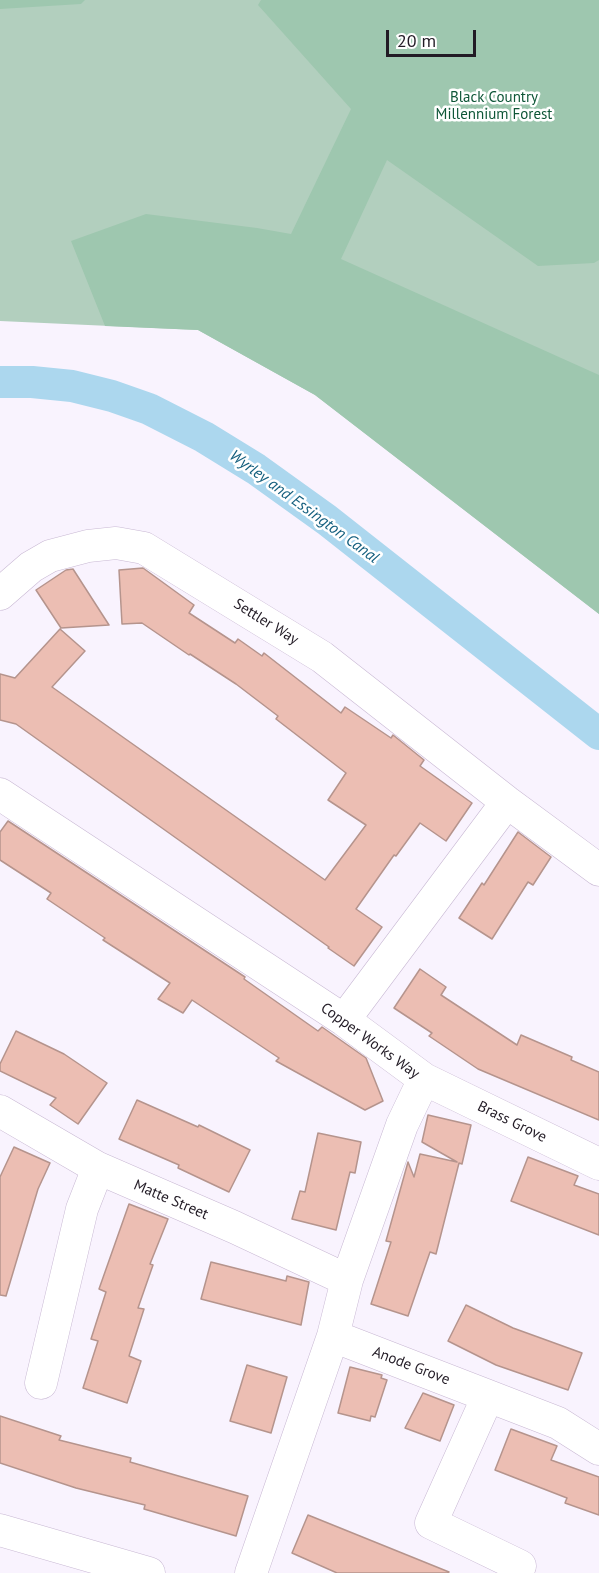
<!DOCTYPE html>
<style>
body{margin:0}
#map{position:relative;width:599px;height:1573px;overflow:hidden;background:#f9f3fe;font-family:"PT Sans",sans-serif}
canvas{display:block}
.scale{position:absolute;left:386px;top:30px;width:90px;height:27px;box-sizing:border-box;border:3px solid #221b25;border-top:0;padding-left:8px;font-size:18px;line-height:21px;white-space:nowrap;color:#221b25;-webkit-text-stroke:4px #fff;paint-order:stroke}
</style>
<div id="map">
<canvas width="599" height="1573"></canvas>
<div class="scale">20 m</div>
</div>
<script>
const ctx = document.querySelector('canvas').getContext('2d');
ctx.lineJoin = 'round';
function fillPath(path, color) { ctx.fillStyle = color; ctx.fill(path, 'evenodd'); }
const poly = rows => new Path2D(rows.map(r => 'M' + r).join(''));
function stroke(path, color, width, dash) { ctx.strokeStyle = color; ctx.lineWidth = width; ctx.lineCap = dash ? 'butt' : 'round'; ctx.setLineDash(dash || []); ctx.stroke(path); }
function drawText(font, color, halo, rows, align = 'center') {
  ctx.font = font + ' "PT Sans",sans-serif'; ctx.lineWidth = 5; ctx.setLineDash([]); ctx.textBaseline = 'middle'; ctx.strokeStyle = halo; ctx.fillStyle = color; for (const [text, x, y, turn = 0] of rows) {
    ctx.save(); ctx.translate(x, y); ctx.rotate((+turn || 0) * Math.PI / 180); ctx.textAlign = isNaN(turn) ? turn : align; if (halo) ctx.strokeText(text, 0, 0); ctx.fillText(text, 0, 0); ctx.restore();
  }
}
fillPath(poly([
 [0,0,599,0,599,614,315,395,198,330,0,321]
]), '#b2cfbe');
fillPath(poly([
 [0,0,85,0,81,4,0,9],
 [261,0,599,0,599,260,594,263,538,266,387,160,341,259,599,375,599,614,315,395,198,330,105,326,71,241,146,214,257,228,291,234,351,109,258,5]
]), '#9ec7af');
stroke(poly([
 [0,382,32,382,72,386,112,396,149,409,204,437,256,469,327,520,599,734]
]), '#acd7ee', 32);
const building = poly([
 [143,568,194,605,189,613,235,643,238,639,262,656,264,653,341,713,345,707,391,738,393,735,424,760,420,766,472,803,446,841,420,823,396,856,394,855,356,909,382,927,354,966,328,948,329,947,16,724,0,720,0,674,15,678,60,629,85,651,52,687,325,880,366,825,328,800,346,773,276,719,278,716,236,684,190,654,189,655,142,623,122,624,119,570,143,568],
 [73,569,109,625,61,628,36,590,66,570,73,569],
 [8,821,245,977,244,979,318,1031,322,1027,366,1058,383,1101,365,1110,276,1061,279,1058,192,1000,183,1013,158,999,170,983,103,940,105,938,47,899,51,893,0,860,0,832,8,821],
 [518,832,551,857,533,885,528,882,492,939,459,918,482,883,484,885,518,832],
 [420,969,446,987,441,995,517,1045,521,1035,572,1057,571,1060,599,1072,599,1120,478,1069,429,1036,432,1033,394,1008,420,969],
 [16,1031,64,1054,107,1083,78,1124,50,1105,56,1098,0,1071,0,1064,16,1031],
 [137,1100,198,1127,199,1125,250,1150,229,1192,178,1168,179,1165,119,1139,137,1100],
 [428,1115,471,1125,462,1164,459,1163,436,1254,430,1252,408,1316,371,1304,391,1242,386,1241,408,1162,414,1177,420,1154,457,1162,422,1142,428,1115],
 [318,1133,361,1142,355,1173,350,1172,336,1230,292,1219,300,1191,305,1192,318,1133],
 [14,1147,50,1163,38,1189,6,1296,0,1295,0,1177,14,1147],
 [528,1157,578,1176,574,1185,599,1194,599,1235,511,1201,528,1157],
 [129,1204,168,1219,150,1264,153,1265,138,1308,144,1309,129,1356,141,1361,127,1403,83,1388,98,1341,91,1339,106,1292,99,1289,129,1204],
 [211,1262,286,1281,287,1276,309,1282,301,1325,201,1299,211,1262],
 [466,1305,513,1328,582,1353,568,1390,496,1365,448,1341,466,1305],
 [247,1365,287,1377,271,1433,230,1421,247,1365],
 [350,1367,382,1375,381,1378,387,1380,375,1417,371,1416,370,1421,338,1413,350,1367],
 [423,1393,454,1405,440,1441,405,1428,423,1393],
 [0,1416,61,1436,59,1440,131,1458,130,1462,248,1496,236,1536,144,1509,145,1505,76,1488,0,1463,0,1416],
 [511,1429,557,1446,551,1460,599,1477,599,1515,565,1503,567,1498,495,1470,511,1429],
 [308,1515,449,1572,448,1573,337,1573,292,1553,308,1515]
]);
fillPath(building, '#ecbeb3');
stroke(building, '#b5948d', 1.5);
const minor = poly([
 [0,594,31,567,50,556,88,546,116,543,144,548,322,657,507,802,599,870],
 [0,794,344,1020,424,1079,402,1125,347,1280,333,1336,251,1573],
 [344,1020,507,802],
 [424,1079,599,1164],
 [0,1111,98,1168,234,1227,347,1280],
 [333,1336,558,1423,599,1449],
 [41,1383,82,1209,98,1168],
 [488,1396,431,1523,520,1566],
 [0,1530,149,1573]
]);
stroke(minor, '#c8b8d3', 33);
stroke(minor, '#fff', 32);
drawText('15px', '#0e5637', '#fff', [
 ["Black Country",494,98],
 ["Millennium Forest",494,115]
]);
drawText('15px', '#221b25', '#fff', [
 ["Settler Way",266,622,32],
 ["Copper Works Way",370,1041,36],
 ["Brass Grove",512,1122,26],
 ["Matte Street",171,1200,23],
 ["Anode Grove",411,1366,21]
]);
drawText('italic 16px', '#145f7e', '#fff', [
 ["Wyrley and Essington Canal",304,507,36]
]);
</script>
